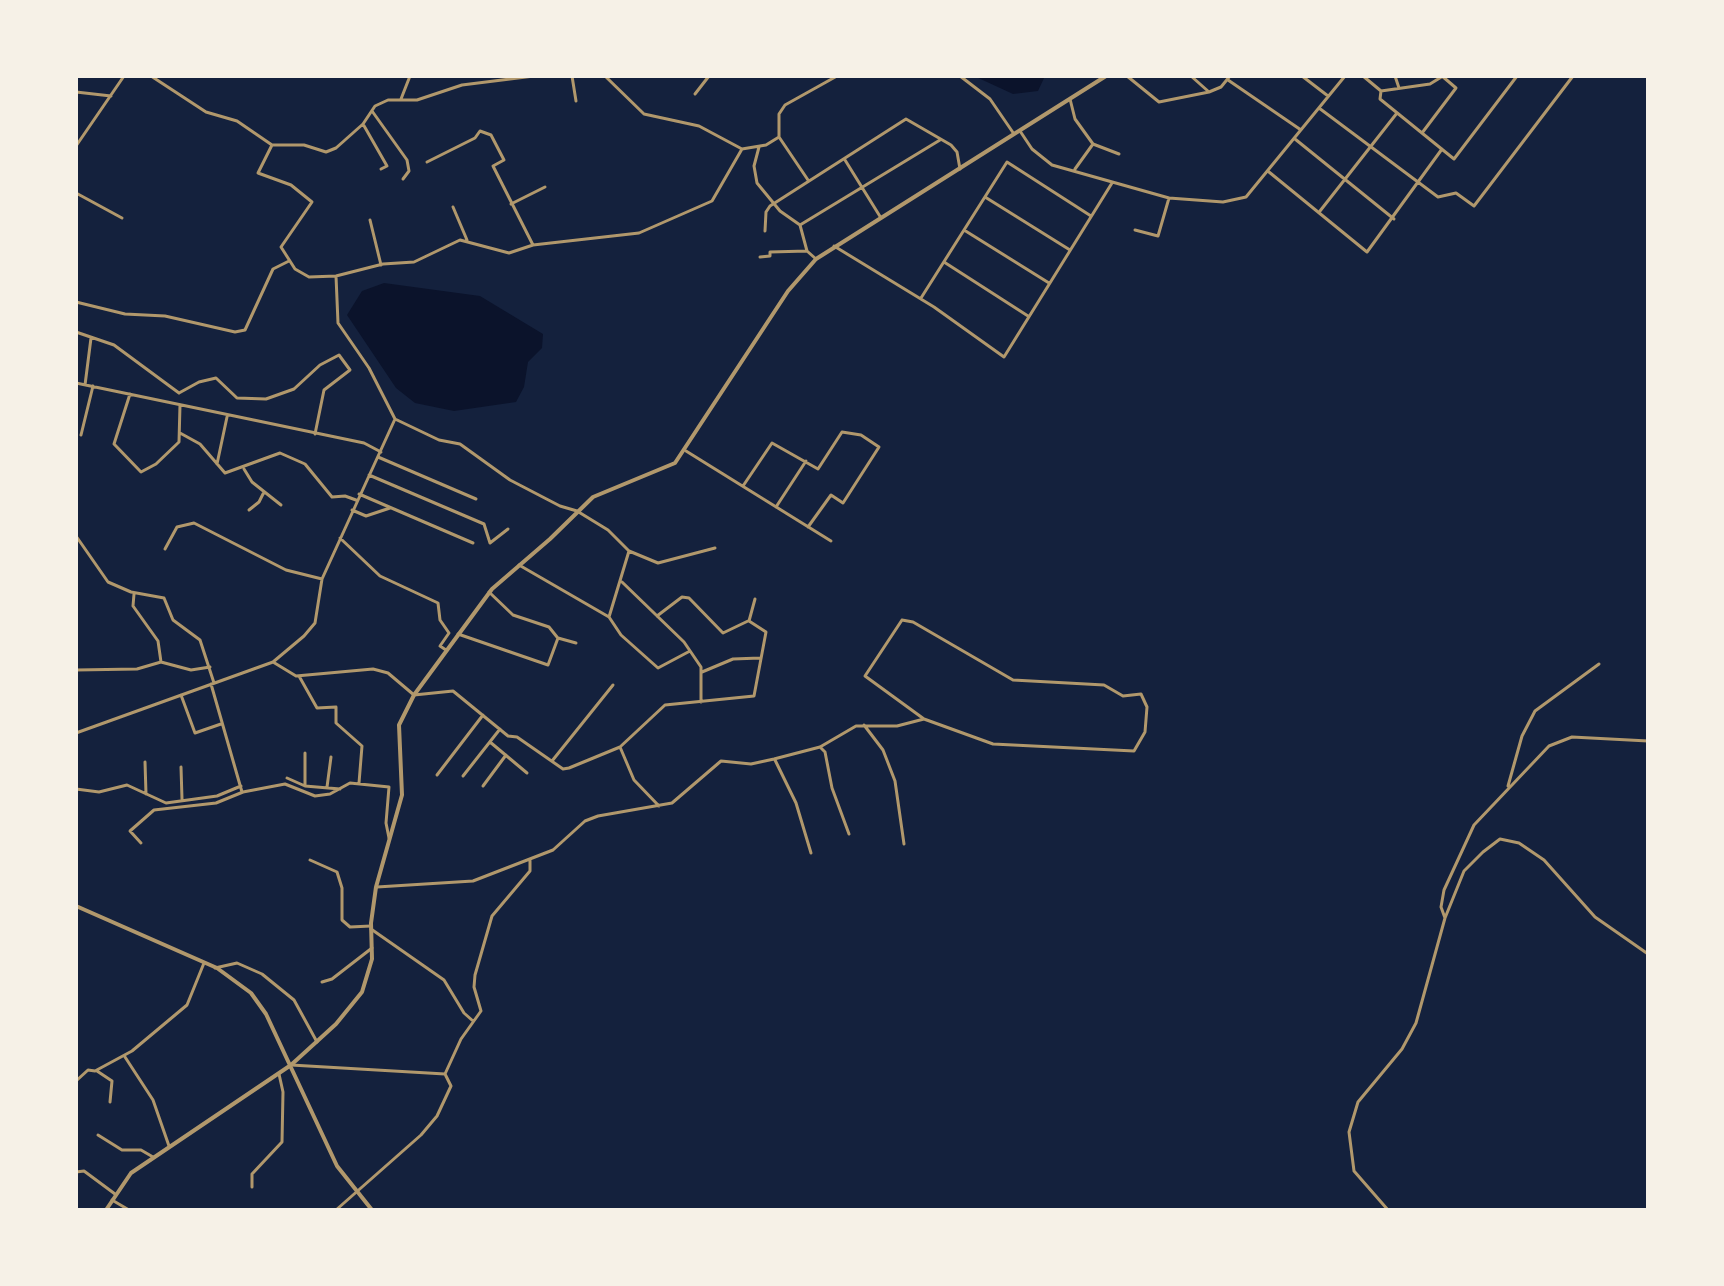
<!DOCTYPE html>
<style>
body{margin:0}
#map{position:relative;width:1724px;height:1286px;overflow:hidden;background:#14213d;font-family:Barlow,sans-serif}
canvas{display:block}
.frame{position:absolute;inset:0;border:78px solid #f6f1e7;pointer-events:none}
</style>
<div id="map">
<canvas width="1724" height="1286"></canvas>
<div class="frame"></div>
</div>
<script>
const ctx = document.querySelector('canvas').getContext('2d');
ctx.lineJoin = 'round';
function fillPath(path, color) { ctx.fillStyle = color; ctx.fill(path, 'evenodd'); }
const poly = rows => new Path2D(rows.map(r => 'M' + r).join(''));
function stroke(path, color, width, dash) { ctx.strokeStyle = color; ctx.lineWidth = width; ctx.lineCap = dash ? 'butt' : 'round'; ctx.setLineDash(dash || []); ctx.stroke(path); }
fillPath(poly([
 [974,76,1045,76,1038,91,1013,94],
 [384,283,480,296,543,334,542,348,528,362,524,387,516,402,454,411,415,403,396,388,347,315,362,291]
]), '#0b132b');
stroke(poly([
 [151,76,206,112,237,121,272,145,304,145,326,152,336,148,363,124,375,106,388,100,417,100,462,85,534,76],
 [572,76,576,101],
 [605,76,644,114,699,126,742,149],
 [960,76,990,99,1014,134],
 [1127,76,1159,102,1209,92,1221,87,1230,76],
 [1191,76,1209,92],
 [1302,76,1328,96],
 [1363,76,1381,91,1380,99,1454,159,1517,76],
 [1395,76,1399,88],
 [1228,80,1301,130],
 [1381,91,1430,84,1443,76],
 [76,92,111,96],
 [695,94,709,76],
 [401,99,410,76],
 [1070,99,1075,119,1093,144,1075,169],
 [1319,108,1438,197,1456,193,1474,206,1573,76],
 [372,111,407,160,409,171,403,179],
 [363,124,387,166,381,169],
 [1020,131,1032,149,1052,165,1169,198,1223,202,1246,197,1345,76],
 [1422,133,1456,88,1442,76],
 [779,137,808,180],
 [1295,139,1394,219],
 [1093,144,1119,154],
 [272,145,258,173,291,185,312,202,281,247,295,269,309,277,336,276,383,264,414,262,460,240,509,253,533,245,639,233,712,201,742,149,766,145,779,137,779,114,785,105,837,76],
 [76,146,124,76],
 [759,147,754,166,757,183,780,211,800,225,807,251,816,259],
 [845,160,881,218],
 [427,162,475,138,480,131,491,135,504,160,493,166,533,245],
 [1269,172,1367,252,1442,149],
 [76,193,122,218],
 [985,197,1070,250],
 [511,204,545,187],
 [453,207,467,240],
 [1320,211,1397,113],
 [370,220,381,265],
 [800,225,940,140],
 [964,230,1049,283],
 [1135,230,1158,236,1169,198],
 [765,231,766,212,770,206,906,119,951,145,957,152,960,169],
 [834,246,934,307,1004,357,1112,183],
 [760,257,770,256,770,252,807,251],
 [944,262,1028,316],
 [336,276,338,323,369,368,395,419,439,440,460,444,510,480,560,506,577,511,608,530,629,551,609,617],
 [921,298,1007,162,1091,216],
 [76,302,125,314,165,316,235,332,245,330,273,269,289,261],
 [76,332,114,345,179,393],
 [76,383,364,443,381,452],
 [85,385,91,338],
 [179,393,199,382,216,378,237,398,266,399,294,389,320,365,339,355,350,370,324,390,315,434],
 [130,394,114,444,141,472,156,464,179,442,180,405],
 [180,433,200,444,225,473,280,453,305,464,332,497,345,496,356,500],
 [81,435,93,386],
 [686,451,831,541],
 [378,457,476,499],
 [217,464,227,417],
 [244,469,252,482,281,505],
 [369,475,484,524,490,543,508,529],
 [743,486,772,443,818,469,842,432,861,435,879,447,843,503,831,495,808,527],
 [359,494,473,543],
 [776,507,806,461],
 [249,510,259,502,264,492],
 [352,510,366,516,390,508],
 [76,536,108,582,131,592,164,598,173,620,200,640,214,683],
 [340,538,380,576,438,603,440,620,449,633,440,646,446,650],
 [165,549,177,527,194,523,286,570,322,579],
 [629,551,658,563,715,548],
 [519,565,609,617,621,635,658,668,690,651],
 [622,582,684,642,701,667,701,702],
 [489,592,513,615,549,627,557,637],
 [134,594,133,606,158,641,161,662],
 [657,616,682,597,689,598,723,633,748,621],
 [902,620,913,622,1013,680,1104,685,1123,696,1141,694,1147,707,1145,732,1134,751,993,744,924,719,865,676,902,620],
 [458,634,548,665,558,638,576,643],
 [273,662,296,676,373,669,388,673,414,695,453,691,508,736,517,737,563,769,569,768,620,747,665,705,754,696,766,632,749,621,755,599],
 [76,670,137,669,161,662,191,670,210,667],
 [702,672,733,659,760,658],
 [299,676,317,708,336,707,336,723,362,746,359,783],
 [211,684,242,792],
 [181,695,195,733,221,724],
 [864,725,883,750,895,781,904,844],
 [76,733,273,662,304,636,315,623,322,579,395,419],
 [490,742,527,773],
 [620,747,634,780,659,806],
 [820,747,825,752,832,788,849,834],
 [775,760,796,803,811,853],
 [552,761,613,685],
 [145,762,146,794],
 [181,767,182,799],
 [437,775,483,715],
 [463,776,500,729],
 [287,778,305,786,340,789],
 [305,785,305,753],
 [483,786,506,755],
 [1508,786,1522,736,1535,711,1599,664],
 [327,787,331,757],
 [76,789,99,792,127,785,166,803,217,796,241,786],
 [141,843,130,831,154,810,216,803,243,792,285,784,315,796,330,794,350,783,389,787,386,823,389,838],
 [310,860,337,872,342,888,342,920,350,927,371,926],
 [377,887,473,881,553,850,585,821,598,816,672,803,721,761,751,764,774,759,820,747,856,726,897,726,924,719],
 [1445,918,1441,907,1444,890,1474,825,1549,746,1572,737,1648,741],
 [371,929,444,980,464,1013,473,1021],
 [215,968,237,963,262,974,294,1000,317,1042],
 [322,982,332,979,372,948],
 [125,1057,153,1100,169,1146],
 [291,1065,445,1074],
 [97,1071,112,1081,110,1102],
 [76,1081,88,1070,95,1071,132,1051,187,1005,204,963],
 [98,1135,122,1150,141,1150,153,1157],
 [76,1172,84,1171,115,1194],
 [252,1187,252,1174,282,1142,283,1092,279,1074],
 [112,1200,129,1210],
 [336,1210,421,1135,437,1116,451,1086,445,1074,461,1039,481,1011,474,987,475,975,492,916,530,871,530,860],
 [1388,1210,1354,1171,1349,1132,1358,1102,1402,1049,1416,1023,1445,918,1464,871,1483,852,1500,839,1519,843,1544,860,1595,917,1648,954]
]), '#b1986c', 3);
stroke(poly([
 [76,906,217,968,251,993,266,1014,337,1166,372,1210],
 [106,1210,131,1173,291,1065,336,1024,362,992,372,959,371,923,376,887,402,795,399,725,414,695,492,589,550,539,593,497,675,463,788,291,816,259,1106,76]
]), '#b1986c', 4);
</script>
